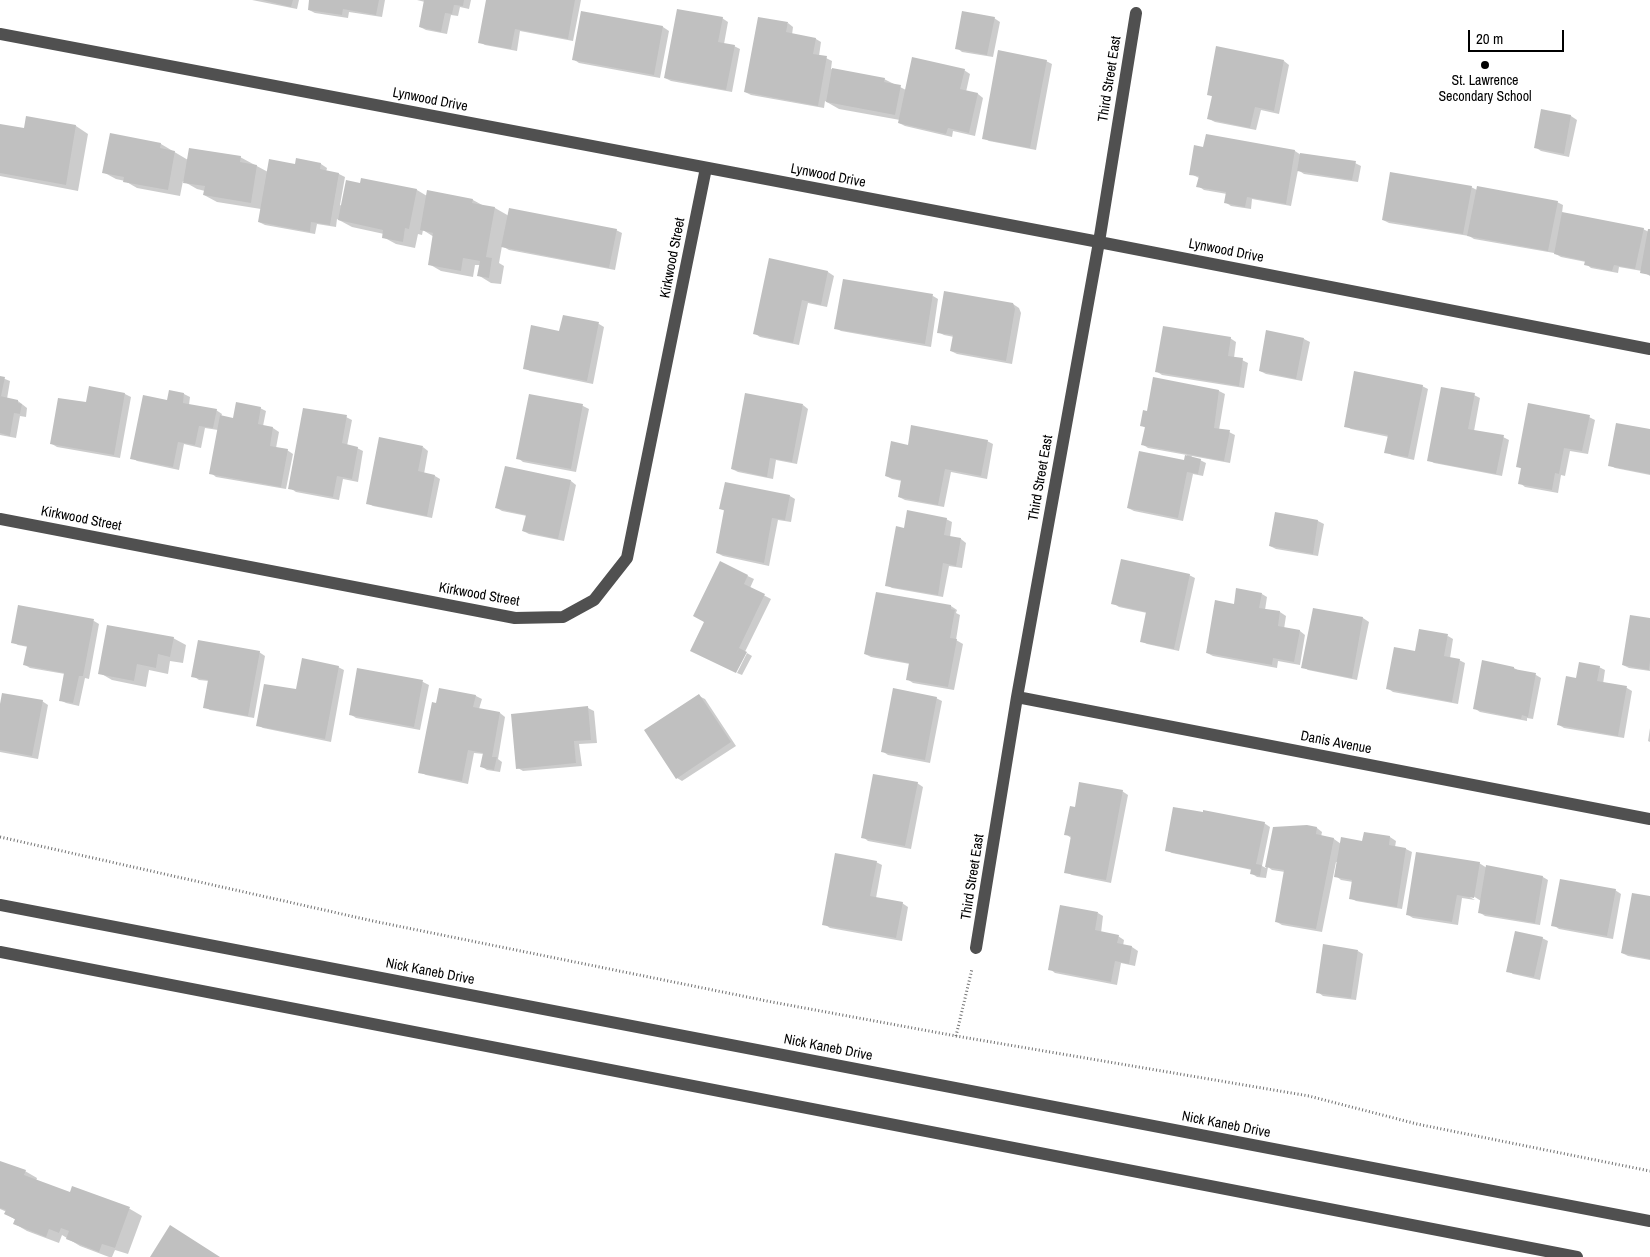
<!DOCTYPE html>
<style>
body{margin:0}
#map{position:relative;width:1650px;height:1257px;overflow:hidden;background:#fff;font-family:"Archivo Narrow",sans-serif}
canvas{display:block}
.scale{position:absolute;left:1468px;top:30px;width:96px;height:22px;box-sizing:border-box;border:2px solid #000;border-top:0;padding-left:6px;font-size:15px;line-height:18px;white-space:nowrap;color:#000;-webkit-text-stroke:4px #fff;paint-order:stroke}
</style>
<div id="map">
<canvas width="1650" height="1257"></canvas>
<div class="scale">20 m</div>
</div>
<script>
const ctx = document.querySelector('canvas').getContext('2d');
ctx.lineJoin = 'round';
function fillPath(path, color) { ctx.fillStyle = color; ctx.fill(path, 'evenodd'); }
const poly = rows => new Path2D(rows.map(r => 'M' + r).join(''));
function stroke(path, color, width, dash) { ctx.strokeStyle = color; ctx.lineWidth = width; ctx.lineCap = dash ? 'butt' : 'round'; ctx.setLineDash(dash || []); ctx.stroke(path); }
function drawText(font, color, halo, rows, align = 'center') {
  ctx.font = font + ' "Archivo Narrow",sans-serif'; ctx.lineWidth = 4.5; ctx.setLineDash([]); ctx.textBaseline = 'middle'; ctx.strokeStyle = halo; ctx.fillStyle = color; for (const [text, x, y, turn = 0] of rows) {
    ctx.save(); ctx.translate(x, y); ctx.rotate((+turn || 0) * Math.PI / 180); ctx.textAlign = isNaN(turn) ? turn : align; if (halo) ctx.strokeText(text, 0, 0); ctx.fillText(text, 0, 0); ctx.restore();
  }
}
fillPath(poly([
 [252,0,299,0,297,9],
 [310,0,385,0,382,17,349,12,348,18,315,13,309,10],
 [417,0,471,0,469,9,460,7,458,16,451,15,447,34,426,30,420,27,425,2],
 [487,0,581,0,573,41,520,31,517,51,485,45,479,42],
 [582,12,663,27,669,31,660,78,579,63,573,59],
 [722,18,728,22,724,44,734,46,740,49,732,92,671,81,665,78],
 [994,18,1000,22,993,57,962,52,957,48],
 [788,23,793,27,792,35,816,39,821,42,819,56,826,58,832,61,831,69,884,79,906,90,964,70,970,74,966,92,978,94,983,98,975,136,953,131,952,137,905,126,899,123,900,120,839,109,825,101,824,108,751,95,745,92],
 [1046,61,1052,64,1036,150,989,141,983,138],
 [1284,61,1289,65,1279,114,1261,110,1256,130,1215,122,1209,119,1213,97,1208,94],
 [1542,111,1571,116,1577,120,1569,157,1541,151,1535,147],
 [27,118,76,126,88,134,78,191,0,176,0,125,25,130],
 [111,135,161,144,188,160,240,157,268,172,296,166,297,160,321,164,327,168,326,172,339,174,345,177,340,205,342,206,361,184,362,180,417,190,427,196,473,200,484,206,495,208,509,216,616,230,622,233,615,270,509,250,502,246,499,263,504,266,501,284,491,283,478,275,480,265,475,265,473,277,441,271,429,264,434,237,423,230,422,235,418,234,415,248,396,244,383,237,384,234,352,227,337,219,336,227,317,224,315,234,265,225,259,222,261,209,217,202,204,195,205,191,197,189,183,181,180,196,137,188,125,181,116,179,103,172],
 [1207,135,1295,151,1301,155,1355,163,1361,166,1358,182,1304,174,1298,170,1291,206,1252,199,1251,209,1231,206,1225,202,1227,194,1204,190,1198,186,1199,178,1191,174,1204,149],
 [1471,187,1477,190,1557,202,1563,205,1562,213,1643,229,1649,232,1650,230,1650,276,1642,271,1619,267,1618,273,1591,268,1586,264,1586,262,1561,257,1554,253,1474,239,1469,236,1389,223,1383,220],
 [770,260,828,272,834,276,827,307,808,303,799,345,760,337,754,333],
 [933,296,938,299,931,347,841,331,835,328],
 [1013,304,1019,308,1021,313,1012,364,957,354,951,351,954,337,944,335,938,332],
 [599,324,604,327,593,384,530,371,524,368,560,332],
 [1267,332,1304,339,1310,342,1302,381,1266,374,1260,371],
 [1230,338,1236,342,1234,358,1242,360,1248,363,1244,388,1162,375,1156,371],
 [0,377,10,381,7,399,18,401,27,408,26,417,20,416,16,438,0,435],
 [1422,386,1428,389,1414,460,1392,455,1386,452,1389,437,1351,429,1345,426],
 [90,388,125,394,131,397,120,458,57,447,52,444,87,404],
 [170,391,184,394,190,397,189,405,216,410,222,414,221,417,234,420,260,408,266,411,263,426,273,428,279,432,276,448,287,450,293,454,286,489,216,477,211,473,218,430,205,428,201,448,184,444,179,470,137,461,132,458,168,401],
 [1219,391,1225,394,1219,430,1229,432,1235,435,1230,463,1192,456,1191,458,1200,460,1206,463,1203,476,1193,474,1183,521,1134,511,1128,508,1185,461,1187,455,1148,448,1142,444,1146,428,1141,425,1148,413],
 [1474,395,1480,398,1474,431,1503,437,1509,440,1502,476,1434,463,1428,460],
 [530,396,583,406,589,409,576,472,523,462,518,458],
 [803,405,808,409,797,464,776,460,773,479,738,472,732,469],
 [346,417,352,420,347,446,357,448,363,451,358,482,343,479,339,500,296,492,290,488],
 [1589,417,1595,420,1588,454,1570,451,1565,476,1561,475,1558,493,1525,487,1520,483,1522,469,1517,466],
 [1650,430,1650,475,1615,468,1609,465],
 [987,441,993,444,987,479,951,472,944,507,905,500,899,497,902,481,892,479,886,476,909,446],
 [423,447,428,451,424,474,435,476,440,479,432,518,373,506,367,503],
 [571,481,576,485,564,541,529,534,523,531,527,516,502,511,497,508],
 [790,496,795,499,791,522,778,520,769,566,723,556,717,553,725,511,721,509],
 [1276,514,1318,521,1324,524,1318,556,1276,549,1270,546],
 [946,519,952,522,950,537,961,539,966,543,962,568,949,566,943,597,892,588,886,585,905,529],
 [720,563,754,579,750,588,771,599,735,672,705,622],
 [1189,575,1195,578,1179,651,1147,644,1141,641,1147,613,1119,607,1113,603],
 [1262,594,1267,597,1265,610,1280,612,1286,616,1284,629,1300,631,1305,635,1300,665,1278,661,1277,668,1213,656,1207,653,1235,605],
 [951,606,957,610,956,613,960,615,956,640,963,644,954,690,913,683,907,679,910,664,871,657,865,654],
 [1314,609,1363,618,1369,622,1357,680,1308,670,1303,667],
 [1650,620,1650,671,1629,668,1623,665],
 [94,621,99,624,89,679,85,678,79,706,66,703,60,700,65,674,30,668,25,665,28,647,18,645,12,642],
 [1448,636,1453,639,1450,658,1459,660,1465,663,1458,704,1393,692,1387,688,1416,653],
 [173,638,186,645,183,663,170,661,168,674,149,670,146,687,112,680,100,673],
 [259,652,265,656,254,718,210,710,204,707,209,681,199,680,193,676],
 [747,653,752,656,742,675,737,673],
 [338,667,344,670,331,742,263,728,257,725,297,691],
 [1599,667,1605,670,1603,684,1627,688,1632,691,1624,738,1564,728,1559,725,1577,679],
 [1514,668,1521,672,1536,675,1541,678,1533,719,1527,718,1527,721,1480,712,1474,708],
 [358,669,423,682,429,685,420,730,356,718,350,714],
 [440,689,476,696,482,699,479,709,500,713,505,717,498,759,502,762,500,772,487,770,482,767,484,754,474,753,468,784,426,775,420,772,437,704],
 [699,696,705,699,736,746,682,781,677,778],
 [936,698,942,701,930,763,888,755,882,751],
 [42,701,48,705,38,759,0,752,0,711],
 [588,708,594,711,597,743,579,744,582,766,523,771,518,768],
 [1650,728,1650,742,1648,741],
 [917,783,923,787,911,849,868,841,863,837],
 [1122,791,1128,795,1111,883,1072,875,1066,872,1071,838,1066,834,1076,809],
 [1264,823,1270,827,1262,866,1266,868,1274,828,1317,828,1322,832,1321,837,1334,839,1341,844,1363,842,1365,833,1390,837,1396,841,1395,847,1406,849,1412,852,1402,909,1356,901,1350,898,1353,882,1341,880,1336,876,1338,862,1336,862,1322,932,1282,925,1277,922,1285,872,1272,870,1268,867,1266,878,1257,877,1251,873,1252,870,1172,853,1166,850],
 [876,862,882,865,876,898,902,903,908,907,902,941,830,928,824,924],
 [1479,863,1487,868,1543,877,1548,880,1540,925,1485,916,1479,912,1481,901,1470,894,1468,896,1475,900,1462,898,1458,925,1413,918,1408,915],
 [1615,890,1621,894,1613,939,1559,929,1553,925],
 [1650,898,1650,960,1628,956,1622,953],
 [1098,913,1103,916,1101,933,1118,936,1124,940,1123,946,1132,947,1138,951,1135,966,1121,963,1117,985,1055,973,1050,969],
 [1542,938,1548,941,1540,980,1513,974,1508,971],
 [1358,951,1363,954,1356,1000,1323,996,1318,992],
 [0,1162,25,1171,37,1178,36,1181,70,1193,73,1187,130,1209,142,1216,128,1254,115,1250,112,1257,109,1257,80,1246,62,1235,59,1243,27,1231,15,1224,16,1220,6,1214,7,1212,0,1209]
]), '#0003');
fillPath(poly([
 [262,0,293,0,291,7],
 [309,0,379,0,376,15,343,9,342,15,308,10],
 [424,0,464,0,463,6,454,5,452,14,445,13,441,32,419,27],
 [486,0,575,0,568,39,515,29,511,49,478,43],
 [677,9,723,17,718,42,735,45,726,90,664,78],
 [581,11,663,26,654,75,572,60],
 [962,11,995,17,987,55,955,49],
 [758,17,788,22,786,32,816,38,813,54,827,56,818,106,744,92],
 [1216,46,1284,60,1274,111,1255,107,1250,128,1207,119,1212,96,1207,95],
 [998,50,1047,60,1030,148,982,139],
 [912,57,965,69,960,89,978,93,969,133,948,128,946,134,898,123],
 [832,68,885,78,884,82,901,85,895,115,826,102],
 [1541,109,1571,115,1564,154,1534,148],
 [26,116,76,125,66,185,0,173,0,124,24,128],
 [110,133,161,143,160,148,175,151,168,190,123,182,124,177,102,173],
 [1206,134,1295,150,1286,204,1247,197,1245,207,1224,203,1226,192,1196,187,1199,176,1189,175,1194,145,1203,147],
 [189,148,241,156,240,162,257,165,251,203,203,195,205,186,183,183],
 [1300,153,1356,161,1352,180,1297,171],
 [296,158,321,163,320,169,339,173,330,225,311,222,310,232,258,222,269,159,295,164],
 [1390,172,1472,186,1463,234,1382,220],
 [361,178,417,189,409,229,405,228,403,242,382,238,383,230,338,220,346,180,360,183],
 [1477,186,1558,201,1548,251,1467,236],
 [427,190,473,199,472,203,495,207,486,257,492,258,489,278,477,276,480,261,463,258,461,271,428,265,433,233,420,230],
 [509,208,617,229,609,268,501,247],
 [1562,212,1644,228,1635,269,1614,265,1612,271,1584,265,1585,261,1554,254],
 [1648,229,1650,229,1650,275,1640,273],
 [769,258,828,271,821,305,802,300,793,343,753,334],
 [843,279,933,294,925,344,834,329],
 [944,291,1013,303,1015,309,1006,361,950,351,953,335,937,333],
 [563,315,599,322,587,381,523,369,531,325,559,331],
 [1163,326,1231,337,1228,356,1243,358,1239,386,1155,372],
 [1266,330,1304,338,1296,379,1259,371],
 [1354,371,1423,385,1408,457,1384,453,1388,435,1344,427],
 [0,376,5,377,1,396,0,396],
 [1153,377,1219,390,1214,428,1230,430,1224,461,1141,445,1145,427,1140,426,1143,410,1147,411],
 [89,386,125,393,114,455,50,444,58,398,86,402],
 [1441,387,1475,393,1468,429,1504,435,1496,474,1427,461],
 [169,390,184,393,183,403,217,409,213,428,199,426,195,445,178,442,173,467,130,459,143,395,167,400],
 [745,393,803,404,792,462,770,458,767,477,731,469],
 [529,394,583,404,571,469,516,459],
 [0,396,18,400,18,403,22,404,20,414,14,413,10,436,0,433],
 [236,402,261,407,258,424,273,427,270,446,288,449,281,487,209,474,220,415,233,418],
 [1528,403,1590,415,1582,451,1564,448,1559,474,1555,473,1552,490,1518,484,1521,468,1516,467],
 [303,408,347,415,342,443,358,447,352,479,337,476,333,497,288,489],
 [1616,423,1650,429,1650,474,1608,466],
 [911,425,988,440,981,476,945,469,938,505,898,497,901,480,885,476,891,441,908,445],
 [379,437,423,446,418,471,435,475,427,516,366,504],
 [1139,451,1184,460,1185,455,1201,459,1198,474,1187,472,1178,518,1127,508],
 [505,466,571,480,558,539,522,531,526,515,495,508],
 [725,482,790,495,785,520,772,518,764,563,716,553,724,510,719,509],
 [907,510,947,518,944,535,961,538,956,566,943,563,938,595,885,586,896,526,904,528],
 [1275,512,1318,520,1313,554,1269,546],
 [1121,559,1190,574,1174,649,1140,642,1146,612,1111,604],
 [720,561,748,575,744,584,765,594,739,648,747,652,736,673,690,651,704,622,693,616],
 [1236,588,1262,593,1259,608,1280,611,1278,626,1300,630,1294,662,1273,658,1272,665,1206,653,1215,600,1234,604],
 [876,592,951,605,951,609,955,610,950,638,957,639,948,687,906,680,909,663,864,654],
 [18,605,94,619,83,676,79,676,73,703,59,701,64,673,23,665,27,646,11,643],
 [1313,608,1363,617,1352,678,1301,668],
 [1630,615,1650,618,1650,661,1649,670,1622,665],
 [107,625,174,637,170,657,158,654,156,668,137,664,134,681,98,674],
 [1419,629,1448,634,1444,656,1460,659,1452,702,1386,689,1394,647,1415,651],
 [198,640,260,651,248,716,203,708,208,680,191,677],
 [302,658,339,666,325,739,256,726,264,684,296,689],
 [1482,660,1514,667,1514,669,1536,673,1528,717,1522,715,1521,719,1473,709],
 [1579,662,1600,666,1597,681,1627,686,1618,736,1557,725,1566,676,1576,678],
 [357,668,423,680,414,727,349,715],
 [439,688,476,695,473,707,500,712,492,757,497,757,494,770,480,767,483,753,468,750,462,781,418,773,432,702,436,703],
 [893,688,937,697,925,760,881,752],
 [2,693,43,700,32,756,0,750,0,704],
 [699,694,731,742,676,779,644,730],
 [588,706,591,740,574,741,576,763,516,769,511,714],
 [873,774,918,782,905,846,861,838],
 [1079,782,1123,790,1106,880,1064,873,1071,836,1064,835,1070,806,1075,807],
 [1173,807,1203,812,1203,810,1265,822,1256,864,1262,865,1260,876,1250,874,1251,869,1165,851],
 [1307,825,1317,827,1316,834,1334,838,1316,929,1275,922,1284,870,1265,867,1273,827],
 [1364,832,1390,836,1389,845,1406,848,1397,907,1349,899,1352,880,1334,877,1341,837,1362,841],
 [1416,852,1480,862,1474,898,1457,895,1452,922,1406,915],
 [835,853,877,861,870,896,903,902,896,938,822,925],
 [1486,865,1543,876,1535,923,1478,913],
 [1560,879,1616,889,1607,936,1551,926],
 [1632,893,1650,896,1650,959,1621,953],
 [1060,905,1098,912,1095,930,1119,935,1117,943,1132,946,1129,964,1115,961,1111,982,1048,970],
 [1515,931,1543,937,1534,977,1506,972],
 [1323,944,1358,950,1351,998,1316,993],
 [0,1161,26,1170,24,1175,70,1192,72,1186,130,1207,115,1248,102,1244,99,1252,66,1239,69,1231,61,1228,59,1233,49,1229,46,1237,13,1224,15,1219,4,1214,6,1210,0,1208],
 [170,1225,220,1257,150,1257]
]), '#c0c0c0');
stroke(poly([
 [0,837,373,921,772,1002,956,1036,1309,1096,1417,1124,1650,1171],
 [956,1036,972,969]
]), '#727272', 3, [1, 2.5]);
stroke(poly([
 [0,34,1099,242,1650,349],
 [0,519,515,618,563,617,594,600,627,558,706,168],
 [1017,697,1650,819],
 [0,905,1650,1221],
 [976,948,1017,697,1099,242,1136,13],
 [0,952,1577,1257]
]), '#505050', 12);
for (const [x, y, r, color] of [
 [1485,65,5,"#000"]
]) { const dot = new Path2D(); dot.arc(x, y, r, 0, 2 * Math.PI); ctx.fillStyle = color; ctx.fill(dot); stroke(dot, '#fff', 2); }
drawText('14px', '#000', '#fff', [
 ["Third Street East",1110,79,-81],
 ["Lynwood Drive",430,100,11],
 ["Lynwood Drive",828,176,11],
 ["Lynwood Drive",1226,251,11],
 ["Kirkwood Street",673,258,-79],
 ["Third Street East",1041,478,-80],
 ["Kirkwood Street",81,519,11],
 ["Kirkwood Street",479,595,10],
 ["Danis Avenue",1336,743,11],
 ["Third Street East",973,877,-81],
 ["Nick Kaneb Drive",430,972,11],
 ["Nick Kaneb Drive",828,1048,11],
 ["Nick Kaneb Drive",1226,1125,11]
]);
drawText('14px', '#000', '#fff', [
 ["St. Lawrence",1485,81],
 ["Secondary School",1485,97]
]);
</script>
